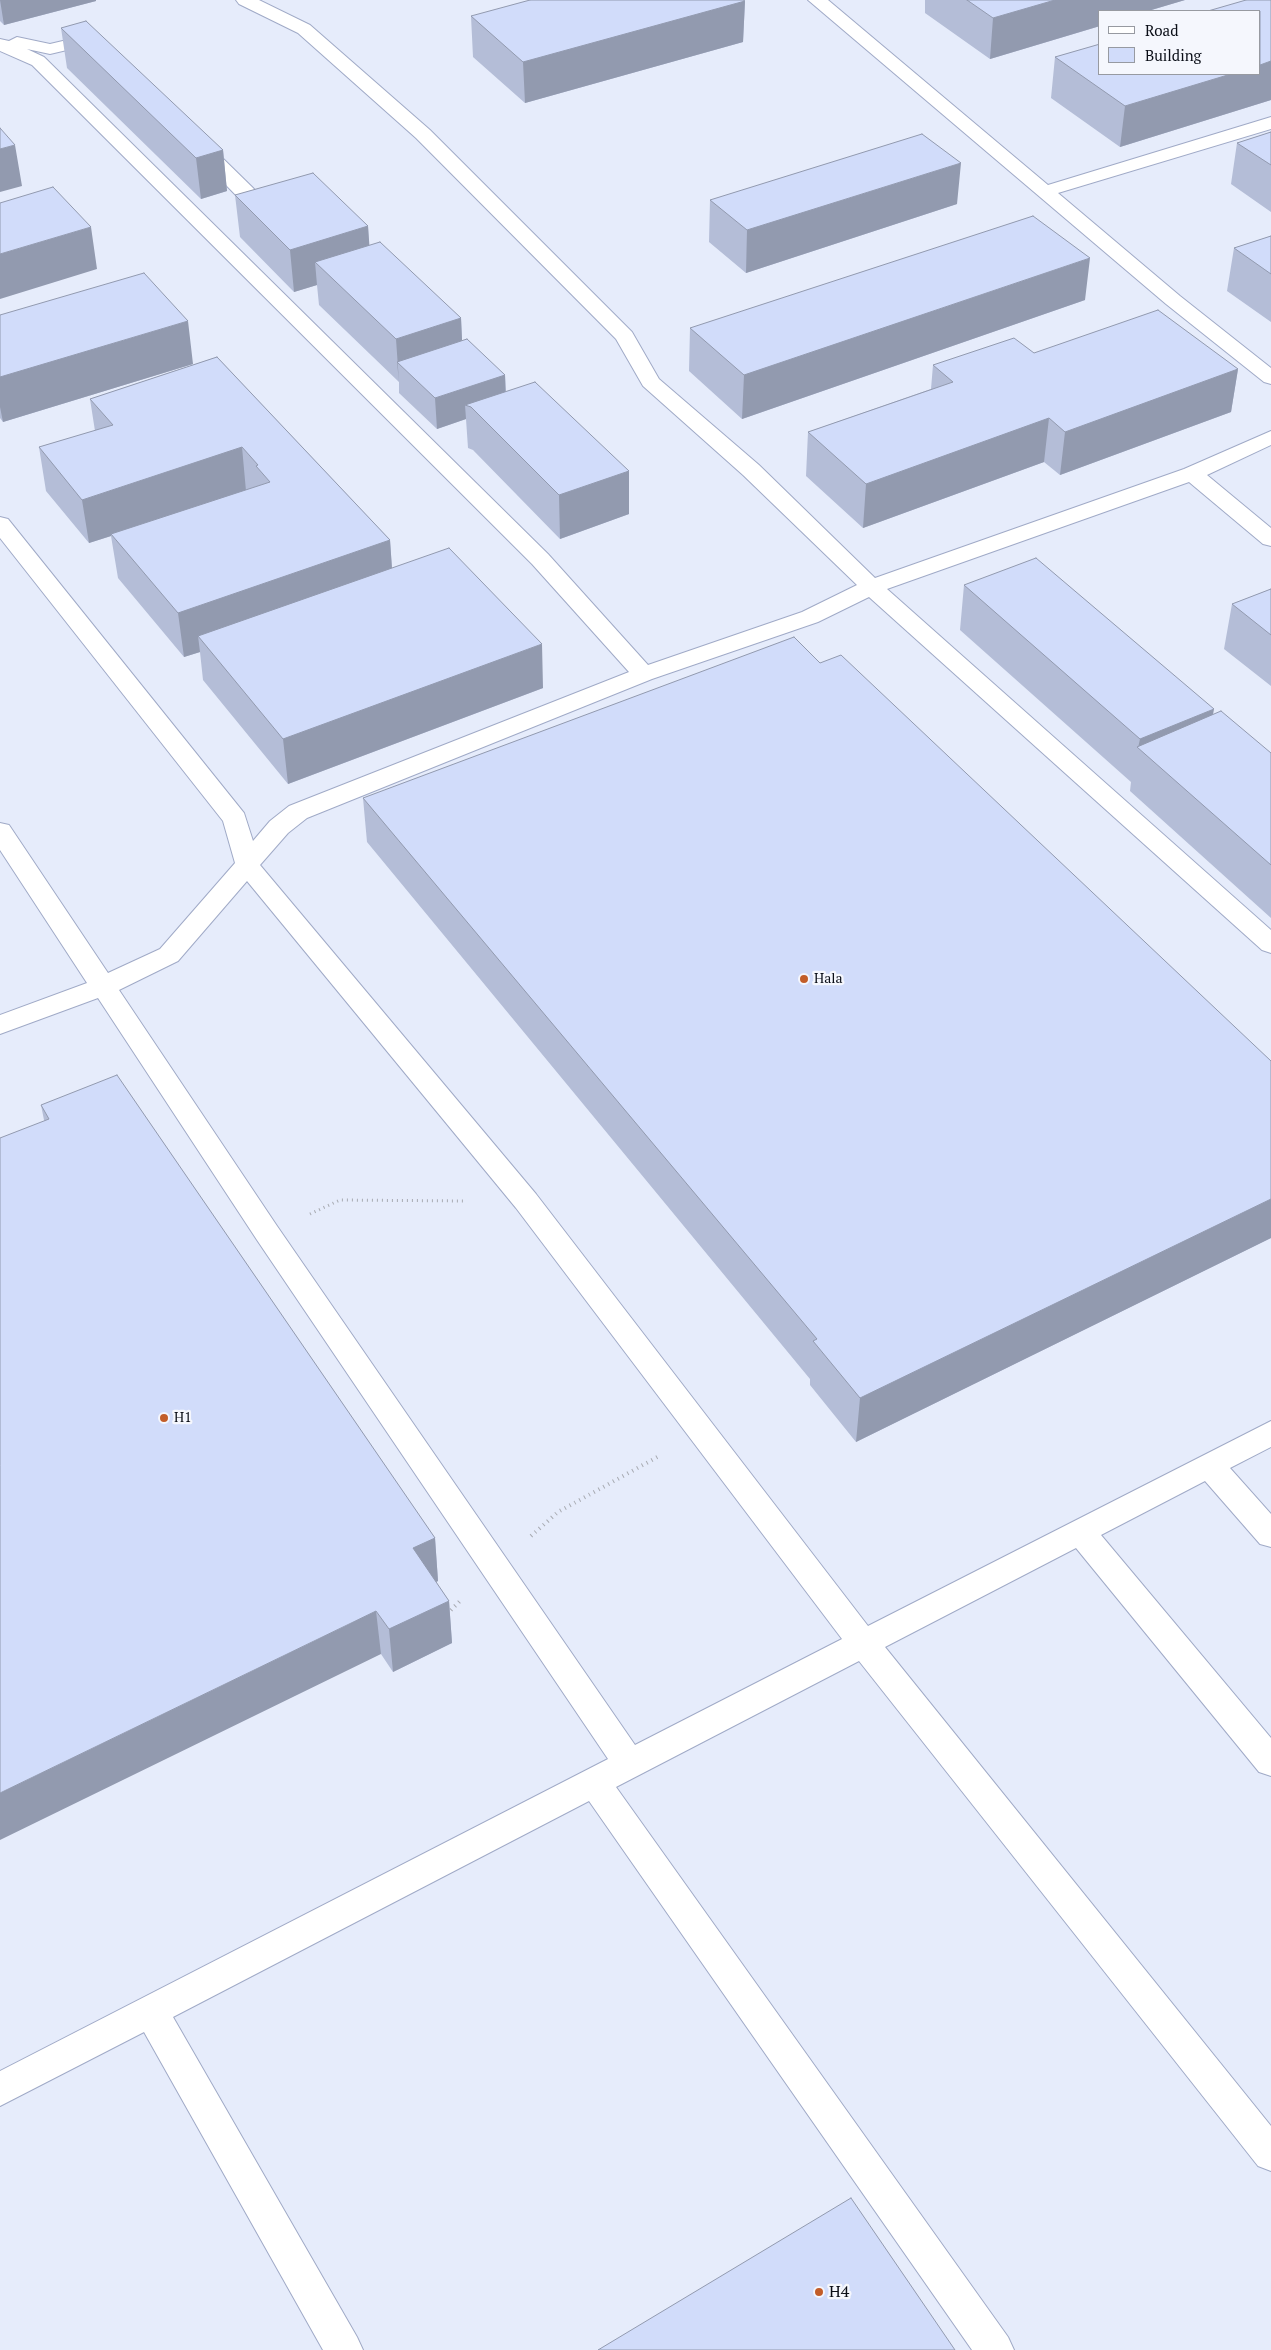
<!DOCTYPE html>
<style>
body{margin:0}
#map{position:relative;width:1271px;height:2350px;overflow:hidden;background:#f5f7fd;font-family:"PT Serif",serif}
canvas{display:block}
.legend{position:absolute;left:1098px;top:10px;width:162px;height:65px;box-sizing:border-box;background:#f5f7fd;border:1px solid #979aa1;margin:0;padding:6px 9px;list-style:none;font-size:15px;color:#0a0e17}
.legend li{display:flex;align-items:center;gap:10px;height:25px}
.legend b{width:25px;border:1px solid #979aa1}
</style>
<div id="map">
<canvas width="1271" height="2350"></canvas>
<ul class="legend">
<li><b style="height:6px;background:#fff"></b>Road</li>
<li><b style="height:14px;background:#d1dcfa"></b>Building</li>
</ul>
</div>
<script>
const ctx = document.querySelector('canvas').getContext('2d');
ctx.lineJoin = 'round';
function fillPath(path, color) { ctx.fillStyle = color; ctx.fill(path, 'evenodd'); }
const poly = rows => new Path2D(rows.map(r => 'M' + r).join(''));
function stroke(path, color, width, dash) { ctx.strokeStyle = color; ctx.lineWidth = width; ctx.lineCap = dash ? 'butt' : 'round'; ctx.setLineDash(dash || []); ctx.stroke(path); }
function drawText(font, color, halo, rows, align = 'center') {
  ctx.font = font + ' "PT Serif",serif'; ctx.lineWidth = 4.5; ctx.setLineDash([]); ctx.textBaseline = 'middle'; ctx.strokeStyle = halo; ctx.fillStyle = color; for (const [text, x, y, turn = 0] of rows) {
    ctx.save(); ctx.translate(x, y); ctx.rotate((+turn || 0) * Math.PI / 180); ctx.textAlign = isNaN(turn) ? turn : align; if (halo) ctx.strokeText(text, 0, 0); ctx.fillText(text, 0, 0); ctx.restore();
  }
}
fillPath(poly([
 [0,0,1271,0,1271,2350,0,2350],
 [1100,11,1260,11,1260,74,1100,74]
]), '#e6ecfb');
const minor = poly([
 [236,0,259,0,310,25,430,130,632,332,659,379,759,465,875,578,1184,469,1271,431,1271,445,1207,475,1271,528,1271,546,1263,544,1189,482,887,589,1271,930,1271,953,1262,950,869,597,818,622,652,679,307,818,288,833,260,865,536,1194,868,1626,1271,1421,1271,1447,1230,1468,1271,1514,1271,1547,1260,1544,1205,1481,1101,1535,1271,1738,1271,1776,1259,1772,1076,1548,885,1647,1271,2126,1271,2171,1258,2166,859,1661,616,1787,1008,2337,1014,2350,972,2350,589,1801,173,2017,357,2337,363,2350,323,2350,144,2032,0,2106,0,2071,608,1759,257,1240,98,998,0,1034,0,1015,87,983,0,850,0,823,9,825,108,973,160,949,235,863,223,821,0,538,0,517,8,519,244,813,253,841,270,821,289,806,629,672,532,564,32,65,0,51,0,39,9,41,17,37,50,44,84,36,98,39,106,48,103,52,97,53,84,46,50,54,27,49,44,57,548,554,648,665,802,612,857,585,743,475,643,386,616,339,416,138,298,33,239,4,236,0],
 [247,881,516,1208,842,1639,635,1745,277,1226,119,990,178,961,247,881],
 [808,0,828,0,1048,185,1271,117,1271,129,1058,193,1180,296,1271,368,1271,384,1264,382,1166,304,808,0],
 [198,139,205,141,253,188,279,218,276,222,262,222,191,149,189,145,191,141,198,139]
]);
stroke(minor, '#a0aac7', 2);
stroke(poly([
 [310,1214,340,1200,465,1201]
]), '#a8abb2', 3, [1, 4]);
stroke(poly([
 [531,1536,558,1512,661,1455],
 [447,1614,460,1601]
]), '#a8abb2', 4, [1, 4.5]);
fillPath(minor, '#fff');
fillPath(poly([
 [0,0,96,0,96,1,4,25,0,21],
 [925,0,1185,0,1148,11,1100,11,1100,26,990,59,925,13],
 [1271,0,1271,100,1120,147,1051,98,1055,57],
 [745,1,743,42,525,103,473,57,471,16],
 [61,28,223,150,227,191,201,199,67,68],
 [1271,132,1271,212,1231,184,1237,143],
 [235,195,368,226,369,246,461,318,462,341,505,375,506,392,629,471,629,514,560,539,473,450,468,448,466,419,437,429,399,393,399,382,319,305,317,285,294,292,240,237],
 [710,200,957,204,746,273,709,242],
 [1271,236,1271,322,1227,291,1234,248],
 [1085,300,742,419,689,371,690,328],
 [0,315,193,364,3,422,0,418],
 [1034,353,1238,369,1231,412,1060,475,1044,462,863,528,806,476,808,432,931,389,933,365],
 [217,357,390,540,392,568,543,688,288,784,203,680,200,652,184,657,118,578,111,536,89,543,46,491,39,447,95,431,90,399],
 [964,585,1213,714,1271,753,1271,918,1130,791,1131,782,960,630],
 [1271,589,1271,686,1224,649,1232,604],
 [820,663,1271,1061,1271,1238,856,1442,810,1385,810,1379,367,842,363,798],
 [41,1105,435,1538,438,1581,436,1582,449,1601,452,1643,393,1672,381,1654,44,1120]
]), '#b4bdd7');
fillPath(poly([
 [0,0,96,0,96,1,4,25],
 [1055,0,1185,0,1148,11,1100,11,1100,26,990,59,993,18],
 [745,1,743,42,525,103,523,62],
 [1271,61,1271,100,1120,147,1125,106,1231,74,1260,74,1260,65],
 [15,145,22,186,0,192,0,149],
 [223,150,227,191,201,199,196,158],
 [961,163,957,204,746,273,747,230],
 [368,226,371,268,315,262,317,285,294,292,290,250],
 [91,227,97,269,0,299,0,254],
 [1090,258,1085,300,742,419,744,375],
 [461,318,463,361,397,362,399,382,396,339],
 [188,321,193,364,3,422,0,407,0,377],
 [1238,369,1231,412,1060,475,1065,432],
 [505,375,506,406,465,405,466,419,437,429,435,398],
 [1049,418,1044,462,863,528,866,484],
 [242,447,246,491,111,534,111,536,89,543,82,500],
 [629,471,629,514,560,539,559,495],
 [390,540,393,584,198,636,200,652,184,657,178,613],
 [542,644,543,688,288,784,283,739],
 [1214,709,1206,753,1138,748,1140,739],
 [1271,1199,1271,1238,856,1442,860,1398],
 [435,1538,438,1581,417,1591,413,1548],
 [449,1601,452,1643,393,1672,389,1629],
 [376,1611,381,1654,0,1840,0,1793]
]), '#929aaf');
const building = poly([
 [530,0,743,0,745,1,523,62,471,16,530,0],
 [967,0,1055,0,993,18,967,0],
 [1246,0,1271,0,1271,61,1260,65,1260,11,1208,11,1246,0],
 [86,21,223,150,196,158,61,28,86,21],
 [1100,44,1100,74,1231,74,1125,106,1055,57,1100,44],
 [0,128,15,145,0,149,0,128],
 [1271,132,1271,165,1237,143,1271,132],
 [922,134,961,163,747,230,710,200,922,134],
 [313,173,368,226,290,250,235,195,313,173],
 [53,187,91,227,0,254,0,203,53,187],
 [1033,216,1090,258,744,375,690,328,1033,216],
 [1271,236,1271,274,1234,248,1271,236],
 [380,242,461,318,396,339,315,262,380,242],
 [144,273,188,321,0,377,0,315,144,273],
 [1158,310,1238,369,1065,432,1049,418,866,484,808,432,953,382,933,365,1014,338,1034,353,1158,310],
 [467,339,505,375,435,398,397,362,467,339],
 [217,357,390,540,178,613,111,534,270,482,256,466,258,465,242,447,82,500,39,447,113,425,90,399,217,357],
 [535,382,629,471,559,495,471,407,465,405,535,382],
 [449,548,542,644,283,739,198,636,449,548],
 [1036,558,1214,709,1140,739,964,585,1036,558],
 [1271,589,1271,635,1232,604,1271,589],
 [794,637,820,663,841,655,1271,1061,1271,1199,860,1398,813,1341,817,1339,363,798,794,637],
 [1221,711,1271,753,1271,865,1137,747,1221,711],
 [117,1075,435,1538,413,1548,449,1601,389,1629,376,1611,0,1793,0,1138,49,1119,41,1105,117,1075],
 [851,2198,955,2350,598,2350,851,2198]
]);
fillPath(building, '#d1dcfa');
stroke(building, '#929aaf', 1);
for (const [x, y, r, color] of [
 [804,979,5,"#c25d29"],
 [164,1418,5,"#c25d29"],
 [819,2292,5,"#c25d29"]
]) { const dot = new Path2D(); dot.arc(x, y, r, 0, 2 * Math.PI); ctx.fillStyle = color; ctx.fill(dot); stroke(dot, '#f5f7fd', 2); }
drawText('14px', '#0a0e17', '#f5f7fd', [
 ["Hala",814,979],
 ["H1",174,1418]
], 'left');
drawText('16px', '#0a0e17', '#f5f7fd', [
 ["H4",829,2292]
], 'left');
</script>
